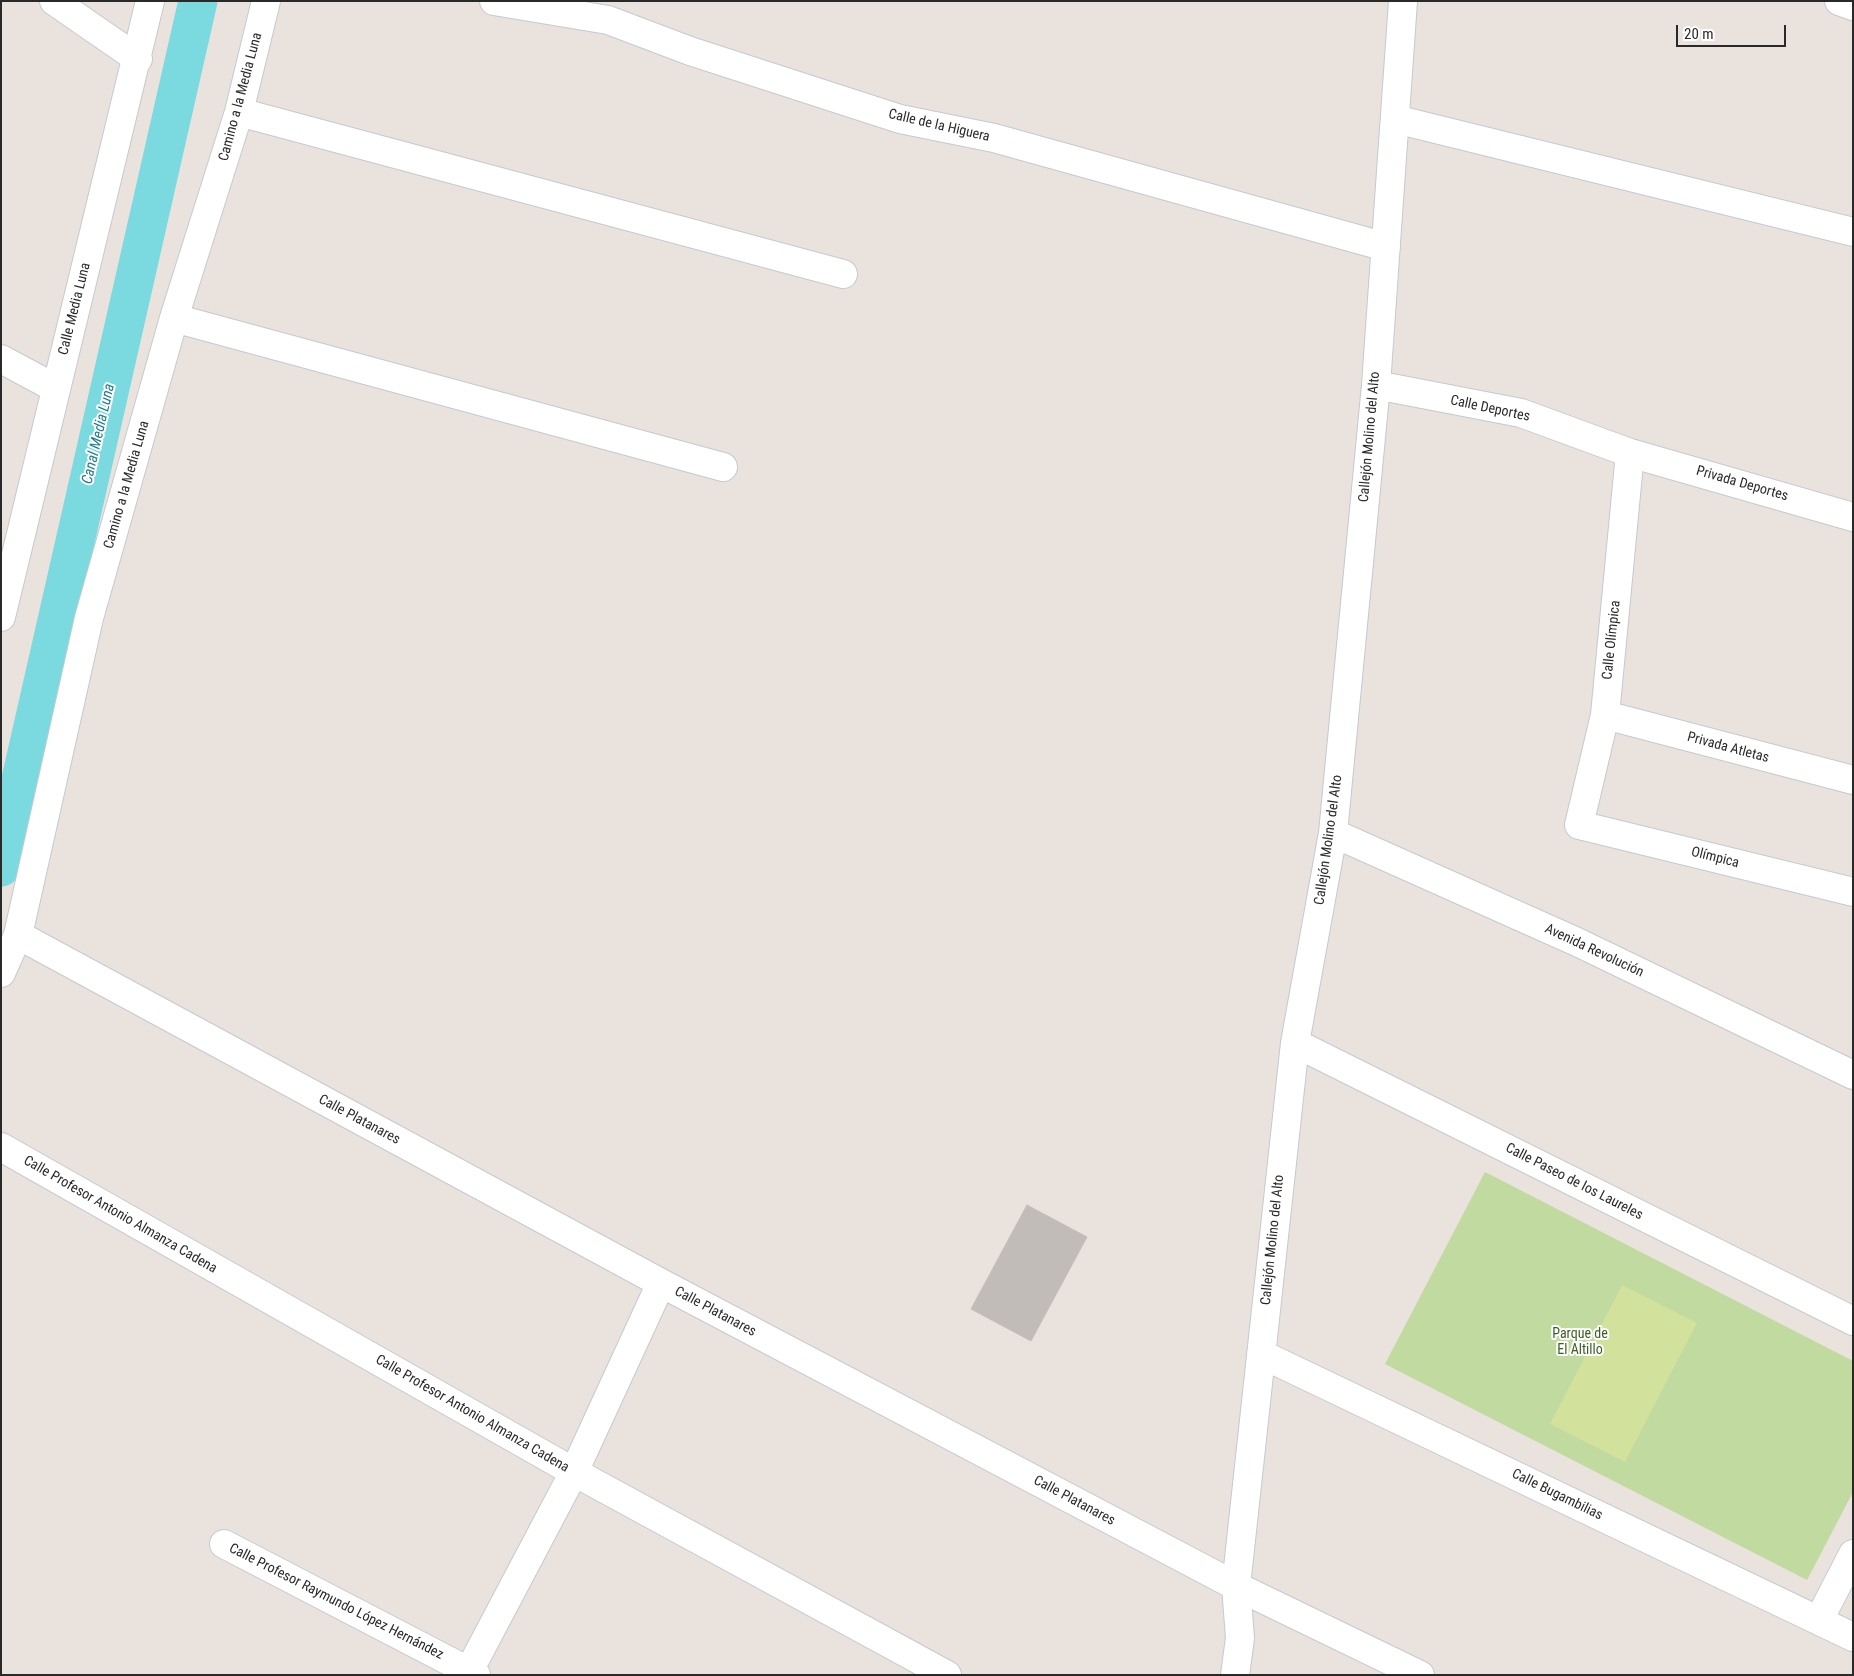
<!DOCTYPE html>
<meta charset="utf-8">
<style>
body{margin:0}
#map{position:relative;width:1854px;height:1676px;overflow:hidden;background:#eae2dd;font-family:"Roboto Condensed",sans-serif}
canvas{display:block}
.frame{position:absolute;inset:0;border:2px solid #292929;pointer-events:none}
.scale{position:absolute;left:1676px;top:25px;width:110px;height:22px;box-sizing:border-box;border:2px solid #292929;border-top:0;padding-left:6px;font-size:15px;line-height:18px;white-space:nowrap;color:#292929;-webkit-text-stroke:4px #fff;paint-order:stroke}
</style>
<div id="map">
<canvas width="1854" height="1676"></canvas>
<div class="frame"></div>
<div class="scale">20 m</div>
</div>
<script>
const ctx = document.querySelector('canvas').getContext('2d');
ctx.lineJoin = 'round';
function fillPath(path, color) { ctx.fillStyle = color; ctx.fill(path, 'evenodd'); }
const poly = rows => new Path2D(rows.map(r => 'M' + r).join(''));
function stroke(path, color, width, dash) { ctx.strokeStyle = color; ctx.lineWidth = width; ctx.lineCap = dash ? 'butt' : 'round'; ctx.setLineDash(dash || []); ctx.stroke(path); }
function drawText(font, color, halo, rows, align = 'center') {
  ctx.font = font + ' "Roboto Condensed",sans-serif'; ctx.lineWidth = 4; ctx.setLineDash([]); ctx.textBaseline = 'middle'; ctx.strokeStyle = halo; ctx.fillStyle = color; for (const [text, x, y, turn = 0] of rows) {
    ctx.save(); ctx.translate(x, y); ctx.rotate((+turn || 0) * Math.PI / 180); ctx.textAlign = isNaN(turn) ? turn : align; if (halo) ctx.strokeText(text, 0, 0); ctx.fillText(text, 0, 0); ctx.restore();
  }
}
fillPath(poly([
 [1485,1172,1853,1361,1853,1492,1807,1580,1385,1364]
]), '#c0da9f');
fillPath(poly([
 [1622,1285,1697,1323,1625,1462,1550,1424]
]), '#d2e19c');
stroke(poly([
 [1,867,198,1]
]), '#7bdae0', 39);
const building = poly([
 [1027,1205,1087,1237,1031,1341,971,1309,1027,1205]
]);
fillPath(building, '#c2bcb9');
stroke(building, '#c5bdb7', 1);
const minor = poly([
 [54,1,138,59],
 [494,1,608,20,690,51,900,119,994,138,1386,247],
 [1839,1,1853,6],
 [239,112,843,274],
 [1395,119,1853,232],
 [174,318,723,467],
 [1,359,55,388],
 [1376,385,1521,413,1630,453,1853,517],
 [1630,453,1605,715,1579,825,1853,892],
 [1,617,150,1],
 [1605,715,1853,780],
 [1333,833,1577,942,1853,1075],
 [18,935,661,1283,1236,1586,1420,1675],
 [1,973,18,935,89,618,174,318,239,112,266,1],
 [1295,1043,1853,1321],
 [1,1147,574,1472,947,1675],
 [1261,1354,1853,1637],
 [224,1544,476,1675],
 [1819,1620,1853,1554],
 [469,1671,574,1472,661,1283],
 [1235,1675,1240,1638,1236,1586,1295,1043,1333,833,1376,385,1403,1]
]);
stroke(minor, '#c4cad1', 30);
stroke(minor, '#fff', 28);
drawText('14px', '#292929', '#fff', [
 ["Camino a la Media Luna",241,97,-75],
 ["Calle de la Higuera",939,126,13],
 ["Calle Media Luna",75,309,-76],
 ["Calle Deportes",1490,409,12],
 ["Callejón Molino del Alto",1370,437,-85],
 ["Privada Deportes",1742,484,16],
 ["Camino a la Media Luna",127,485,-74],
 ["Calle Olímpica",1612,640,-84],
 ["Privada Atletas",1728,748,15],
 ["Callejón Molino del Alto",1329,840,-82],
 ["Olímpica",1715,858,14],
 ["Avenida Revolución",1594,951,25],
 ["Calle Platanares",359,1120,28],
 ["Calle Paseo de los Laureles",1574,1182,27],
 ["Calle Profesor Antonio Almanza Cadena",120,1215,30],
 ["Callejón Molino del Alto",1273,1240,-84],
 ["Calle Platanares",715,1312,28],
 ["Calle Profesor Antonio Almanza Cadena",472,1414,30],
 ["Calle Bugambilias",1557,1495,26],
 ["Calle Platanares",1074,1501,28],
 ["Calle Profesor Raymundo López Hernández",336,1602,27]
]);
drawText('14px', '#3b5e22', '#fff', [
 ["Parque de",1580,1334],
 ["El Altillo",1580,1350]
]);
drawText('italic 15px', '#1c7b8a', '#fff', [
 ["Canal Media Luna",99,434,-77]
]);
</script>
